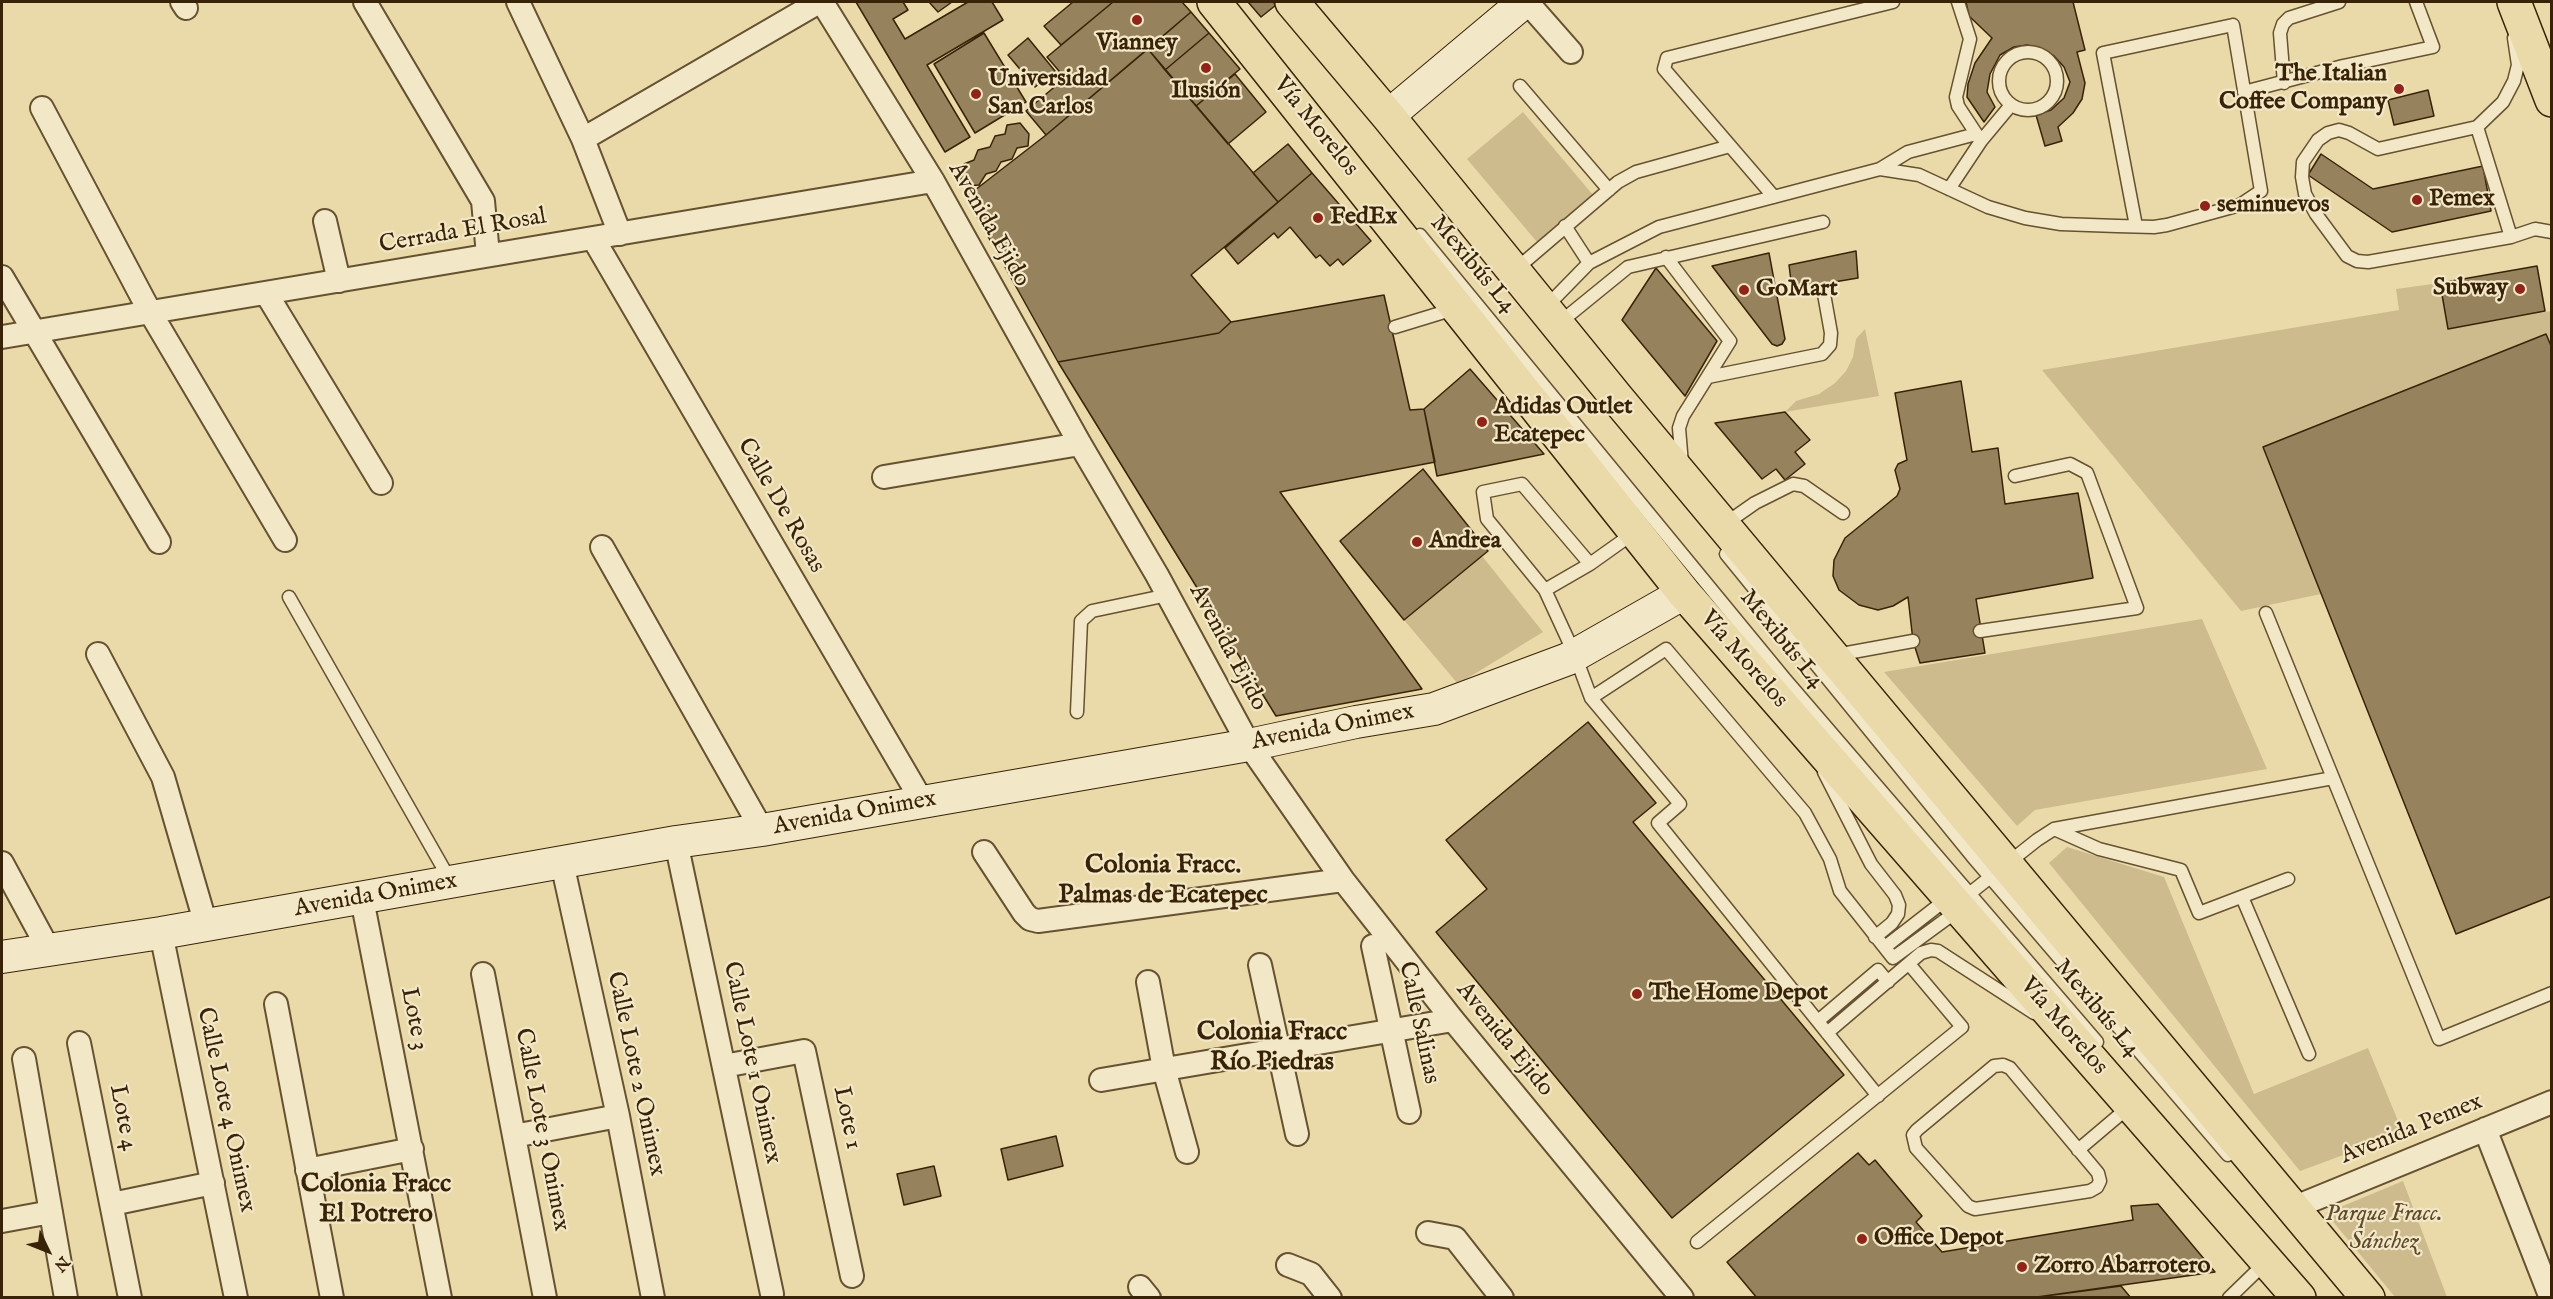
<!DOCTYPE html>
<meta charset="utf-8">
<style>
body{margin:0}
#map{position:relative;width:2553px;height:1299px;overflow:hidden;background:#ebdaa9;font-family:"IM FELL English",serif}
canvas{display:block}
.frame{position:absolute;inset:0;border:3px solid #392308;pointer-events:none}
.north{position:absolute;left:18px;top:1221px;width:60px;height:60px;-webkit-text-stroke:4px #f2e7c7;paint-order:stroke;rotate:133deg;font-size:16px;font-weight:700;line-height:24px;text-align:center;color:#392308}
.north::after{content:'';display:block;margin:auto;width:21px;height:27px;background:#392308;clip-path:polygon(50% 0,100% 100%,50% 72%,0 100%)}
</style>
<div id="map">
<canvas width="2553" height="1299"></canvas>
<div class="frame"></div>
<div class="north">N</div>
</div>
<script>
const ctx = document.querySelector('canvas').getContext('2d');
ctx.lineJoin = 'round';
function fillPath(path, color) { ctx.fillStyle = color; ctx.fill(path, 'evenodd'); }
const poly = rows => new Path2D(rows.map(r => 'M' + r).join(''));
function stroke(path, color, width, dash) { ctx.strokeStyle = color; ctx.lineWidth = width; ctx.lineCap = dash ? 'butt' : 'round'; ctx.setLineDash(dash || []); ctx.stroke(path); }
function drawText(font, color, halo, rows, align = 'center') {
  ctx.font = font + ' "IM FELL English",serif'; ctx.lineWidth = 4.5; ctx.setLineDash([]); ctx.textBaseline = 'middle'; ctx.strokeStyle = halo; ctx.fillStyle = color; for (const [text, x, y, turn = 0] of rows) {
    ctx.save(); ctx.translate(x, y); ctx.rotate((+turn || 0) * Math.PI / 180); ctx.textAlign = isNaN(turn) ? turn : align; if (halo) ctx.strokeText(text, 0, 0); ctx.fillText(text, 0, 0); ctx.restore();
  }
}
fillPath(poly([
 [1523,112,1593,195,1537,242,1467,159],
 [2440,283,2449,329,2551,311,2551,348,2545,334,2263,447,2321,594,2241,611,2042,370,2399,310,2396,289],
 [1865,329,1879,396,1785,412,1796,401,1819,394,1835,383,1846,371,1853,357,1856,339],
 [1482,556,1543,632,1458,684,1404,620],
 [2202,619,2267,769,2035,810,2017,826,1884,672],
 [2067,847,2164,877,2254,1094,2368,1048,2403,1133,2300,1171,2049,863],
 [2403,1181,2447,1297,2395,1297,2326,1213]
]), '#cdbb8e');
const building = poly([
 [856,2,903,2,908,10,893,19,905,39,968,2,992,2,1003,20,927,65,970,137,945,152,856,2],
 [929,2,952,2,938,12,929,2],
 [1073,2,1113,2,1061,45,1044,26,1073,2],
 [1113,2,1182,2,1191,12,1046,135,1026,111,1065,78,1047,57,1113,2],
 [1248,2,1273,2,1276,5,1261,17,1248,2],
 [1966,2,2073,2,2085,50,2077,52,2085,83,2082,99,2073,113,2058,127,2062,141,2045,146,2036,115,2051,110,2064,98,2070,82,2064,67,2054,56,2039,48,2027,45,2014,47,2000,55,1990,74,1987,92,1995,107,1984,122,1967,97,1968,84,1975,63,1992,38,1969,16,1966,2],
 [1191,12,1209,33,1165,70,1148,49,1191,12],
 [984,33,1026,102,975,133,934,64,984,33],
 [1209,33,1240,69,1196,106,1165,70,1209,33],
 [1028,38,1055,71,1035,87,1008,55,1028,38],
 [1148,49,1278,202,1191,275,1231,322,1219,333,1058,362,966,197,1046,135,1148,49],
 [1235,74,1266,112,1228,144,1196,106,1235,74],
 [2428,90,2434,116,2394,125,2388,100,2428,90],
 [1020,123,1029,134,1028,146,1017,148,1012,159,1001,162,996,171,986,174,979,185,966,186,959,176,964,164,974,160,978,150,990,147,995,136,1005,134,1007,125,1020,123],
 [1288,144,1312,173,1278,202,1253,173,1288,144],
 [2321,154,2373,189,2483,166,2491,211,2392,232,2308,175,2321,154],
 [1312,173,1371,241,1343,265,1338,259,1330,266,1320,255,1316,258,1290,227,1278,238,1274,233,1238,264,1225,248,1312,173],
 [1856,251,1858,278,1792,289,1789,265,1856,251],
 [1769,253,1785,339,1782,344,1777,346,1772,344,1712,266,1769,253],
 [2537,266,2545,311,2448,329,2440,283,2537,266],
 [1656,268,1717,341,1685,396,1622,320,1656,268],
 [1384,295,1410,410,1424,409,1435,462,1280,492,1422,689,1276,716,1058,362,1219,333,1231,322,1384,295],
 [2546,334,2552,348,2552,896,2456,934,2263,447,2546,334],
 [1470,369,1544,454,1437,476,1424,409,1470,369],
 [1961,381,1972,452,1998,448,2005,504,2078,493,2093,578,1976,599,1985,653,1920,663,1913,641,1908,597,1893,606,1878,610,1859,605,1839,590,1833,576,1834,560,1845,538,1897,496,1900,489,1895,470,1898,464,1907,460,1895,393,1961,381],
 [1785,412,1810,440,1795,452,1805,464,1785,480,1776,469,1762,479,1715,423,1785,412],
 [1423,469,1488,551,1404,620,1340,541,1423,469],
 [1588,722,1656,803,1633,822,1844,1075,1672,1218,1436,932,1487,889,1446,840,1588,722],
 [1056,1136,1063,1166,1008,1180,1001,1149,1056,1136],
 [1858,1153,1869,1165,1875,1160,1922,1216,1916,1222,1942,1252,2133,1220,2131,1206,2158,1204,2215,1272,2030,1298,1757,1298,1727,1262,1858,1153],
 [934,1166,941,1196,904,1205,897,1174,934,1166],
 [2121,1286,2131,1298,2030,1298,2121,1286]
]);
fillPath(building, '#96825c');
stroke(building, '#392308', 1.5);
const lane = poly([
 [2514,38,2518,65,2514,81,2503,102,2477,127,2378,149,2349,133,2339,130,2328,133,2318,140,2303,162,2302,177,2305,194,2316,214,2347,256,2357,261,2368,262,2511,237,2535,229,2552,232],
 '1999 81a29 29 0 1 1 58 0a29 29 0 1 1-58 0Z',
 [2284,83,2280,33,2283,24,2289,18,2339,2],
 [1520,86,1609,190],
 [2244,92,2343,66,2433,47,2416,2],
 [2477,127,2511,237],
 [1981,141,2011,105],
 [1880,169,1908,152,1976,134],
 [1949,189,1981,141,1958,106,1956,97,1970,39,1958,2],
 [1774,197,1664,69,1667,58,1893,2],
 [1565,226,1589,263,1659,227,1880,169,1919,175,1988,207,2025,218,2061,224,2117,226,2154,227,2167,225,2240,205,2261,191,2233,25,2103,53,2136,226],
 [1420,235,1785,679,2097,1042],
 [1666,257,1730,341,1683,416,1679,428,1682,464],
 [1515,270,1618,182,1636,172,1730,146],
 [1546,307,1589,263],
 [1558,324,1628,267,1823,222],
 [1395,327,1454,309],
 [1708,377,1822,354,1830,345,1831,333,1824,294],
 [1725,524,1755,503,1793,484,1804,486,1843,513],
 [1635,532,1590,564,1522,484,1483,492,1487,519,1545,590,1575,655,1591,698,1680,804,1658,823,1878,1096],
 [1726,554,1972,856,2228,1155],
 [1545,590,1590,564],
 [289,597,450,880],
 [2266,613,2439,1039,2552,993],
 [1980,631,2137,608,2087,473,2070,464,2015,476],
 [1836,655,1913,641],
 [1591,698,1666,649,1805,813,1830,859,1840,891,1893,958,1949,917,1956,905,1969,894,2037,840,2054,829,2333,778],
 [1077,712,1081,621,1092,611,1168,595],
 [1824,772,1871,864,1895,895,1899,905,1898,914,1892,923,1875,937],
 [2054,829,2099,849,2181,870,2199,913,2288,879],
 [2242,897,2309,1054],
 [1885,947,1939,905,1949,905],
 [1818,1021,1878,970,1888,982],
 [1827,1033,1921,953,1931,950,1938,951,2034,1013],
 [2003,1065,2010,1068,2098,1173,2100,1181,2097,1187,2090,1191,1975,1209,1968,1206,1916,1148,1913,1135,1917,1130,1994,1066,2003,1065],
 [2078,1150,2130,1106],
 [1697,1242,1962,1027,1909,964],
 [2229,1298,2265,1263]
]);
const street = poly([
 [182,2,186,8],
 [365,2,483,201,488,255],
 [518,2,583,139,620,234],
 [822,2,933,181,1080,444,1157,575,1249,745,1343,880,1453,1020,1682,1298],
 [1527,2,1571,52],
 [42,108,150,312,285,540],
 [583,139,819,2],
 [325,221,339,281],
 [593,238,922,801],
 [2,277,159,542],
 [266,293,381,483],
 [2,337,933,181],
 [884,477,1080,444],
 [602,547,762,830],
 [98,654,163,777,206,925],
 [676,842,772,1294],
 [984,852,1024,913,1030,919,1038,921,1343,880],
 [2,863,49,950],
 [562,863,618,1116,653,1298],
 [362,899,440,1298],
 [161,933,236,1298],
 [1373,946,1409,1112],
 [1260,965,1297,1134],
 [483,974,545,1298],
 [1148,982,1164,1069,1187,1152],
 [276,1004,332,1298],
 [79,1043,130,1298],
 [24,1059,66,1298],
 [724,1066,804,1051,852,1276],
 [1101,1080,1453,1020],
 [2485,1129,2551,1298],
 [514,1136,618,1116],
 [307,1170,412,1149],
 [112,1204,213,1183],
 [2293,1208,2552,1102],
 [2,1221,51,1212],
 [1428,1233,1455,1238,1502,1298],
 [1288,1265,1311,1274,1330,1298],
 [1140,1287,1149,1298]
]);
const secondary = poly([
 [1388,116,1524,2],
 [2,957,161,933,676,842,762,830,1249,745,1356,722,1434,709,1568,659,1684,593]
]);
const primary = poly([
 [1214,2,1684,593,2299,1298],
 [1292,2,1388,116,1617,398,2368,1298]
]);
const highway = poly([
 [2514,2,2552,100]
]);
stroke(lane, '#665130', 15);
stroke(street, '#665130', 26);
stroke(secondary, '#392308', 34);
stroke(primary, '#392308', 36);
stroke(highway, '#392308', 36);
stroke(lane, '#f2e7c7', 12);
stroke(street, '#f2e7c7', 22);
stroke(secondary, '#f2e7c7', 32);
stroke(primary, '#ebdaa9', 33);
stroke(highway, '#ebdaa9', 33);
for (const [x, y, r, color] of [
 [1137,20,6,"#8f2418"],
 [1206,68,6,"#8f2418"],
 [2399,89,6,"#8f2418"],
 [976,94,6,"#8f2418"],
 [2417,200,6,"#8f2418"],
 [2205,206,6,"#8f2418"],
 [1318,218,6,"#8f2418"],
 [2520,289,6,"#8f2418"],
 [1744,290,6,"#8f2418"],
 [1482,422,6,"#8f2418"],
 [1417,542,6,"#8f2418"],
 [1637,994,6,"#8f2418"],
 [1862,1239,6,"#8f2418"],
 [2022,1267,6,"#8f2418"]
]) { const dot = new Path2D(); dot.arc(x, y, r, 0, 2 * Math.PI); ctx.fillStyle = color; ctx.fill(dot); stroke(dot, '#f2e7c7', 2); }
drawText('bold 24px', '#392308', '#f2e7c7', [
 ["Vianney",1137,44,"center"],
 ["The Italian",2387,75,"right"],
 ["Coffee Company",2387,103,"right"],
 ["Universidad",988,80],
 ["San Carlos",988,108],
 ["Ilusión",1206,92,"center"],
 ["Pemex",2429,200],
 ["seminuevos",2217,206],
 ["FedEx",1330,218],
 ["Subway",2508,289,"right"],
 ["GoMart",1756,290],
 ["Adidas Outlet",1494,408],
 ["Ecatepec",1494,436],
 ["Andrea",1429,542],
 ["The Home Depot",1649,994],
 ["Office Depot",1874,1239],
 ["Zorro Abarrotero",2034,1267]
], 'left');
drawText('24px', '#392308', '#f2e7c7', [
 ["Vía Morelos",1315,127,51],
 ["Avenida Ejido",988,225,60],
 ["Cerrada El Rosal",463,232,-10],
 ["Mexibús L4",1472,265,50],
 ["Calle De Rosas",780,506,60],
 ["Mexibús L4",1781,640,51],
 ["Avenida Ejido",1227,648,62],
 ["Vía Morelos",1743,660,49],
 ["Avenida Onimex",1333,728,-11],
 ["Avenida Onimex",855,814,-10],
 ["Avenida Onimex",376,896,-10],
 ["Mexibús L4",2096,1009,50],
 ["Lote 3",413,1019,79],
 ["Calle Salinas",1418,1023,78],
 ["Vía Morelos",2063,1027,49],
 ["Avenida Ejido",1504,1040,51],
 ["Calle Lote 1 Onimex",751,1063,78],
 ["Calle Lote 2 Onimex",635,1074,78],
 ["Calle Lote 4 Onimex",225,1110,78],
 ["Lote 4",122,1118,79],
 ["Lote 1",846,1118,78],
 ["Calle Lote 3 Onimex",541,1130,79],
 ["Avenida Pemex",2412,1130,-22]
]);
drawText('italic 24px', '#5e492a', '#f2e7c7', [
 ["Parque Fracc.",2384,1215],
 ["Sánchez",2384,1243]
]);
drawText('bold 26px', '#392308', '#f2e7c7', [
 ["Colonia Fracc.",1163,867],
 ["Palmas de Ecatepec",1163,897],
 ["Colonia Fracc",1272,1034],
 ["Río Piedras",1272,1064],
 ["Colonia Fracc",376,1186],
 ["El Potrero",376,1216]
]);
</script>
